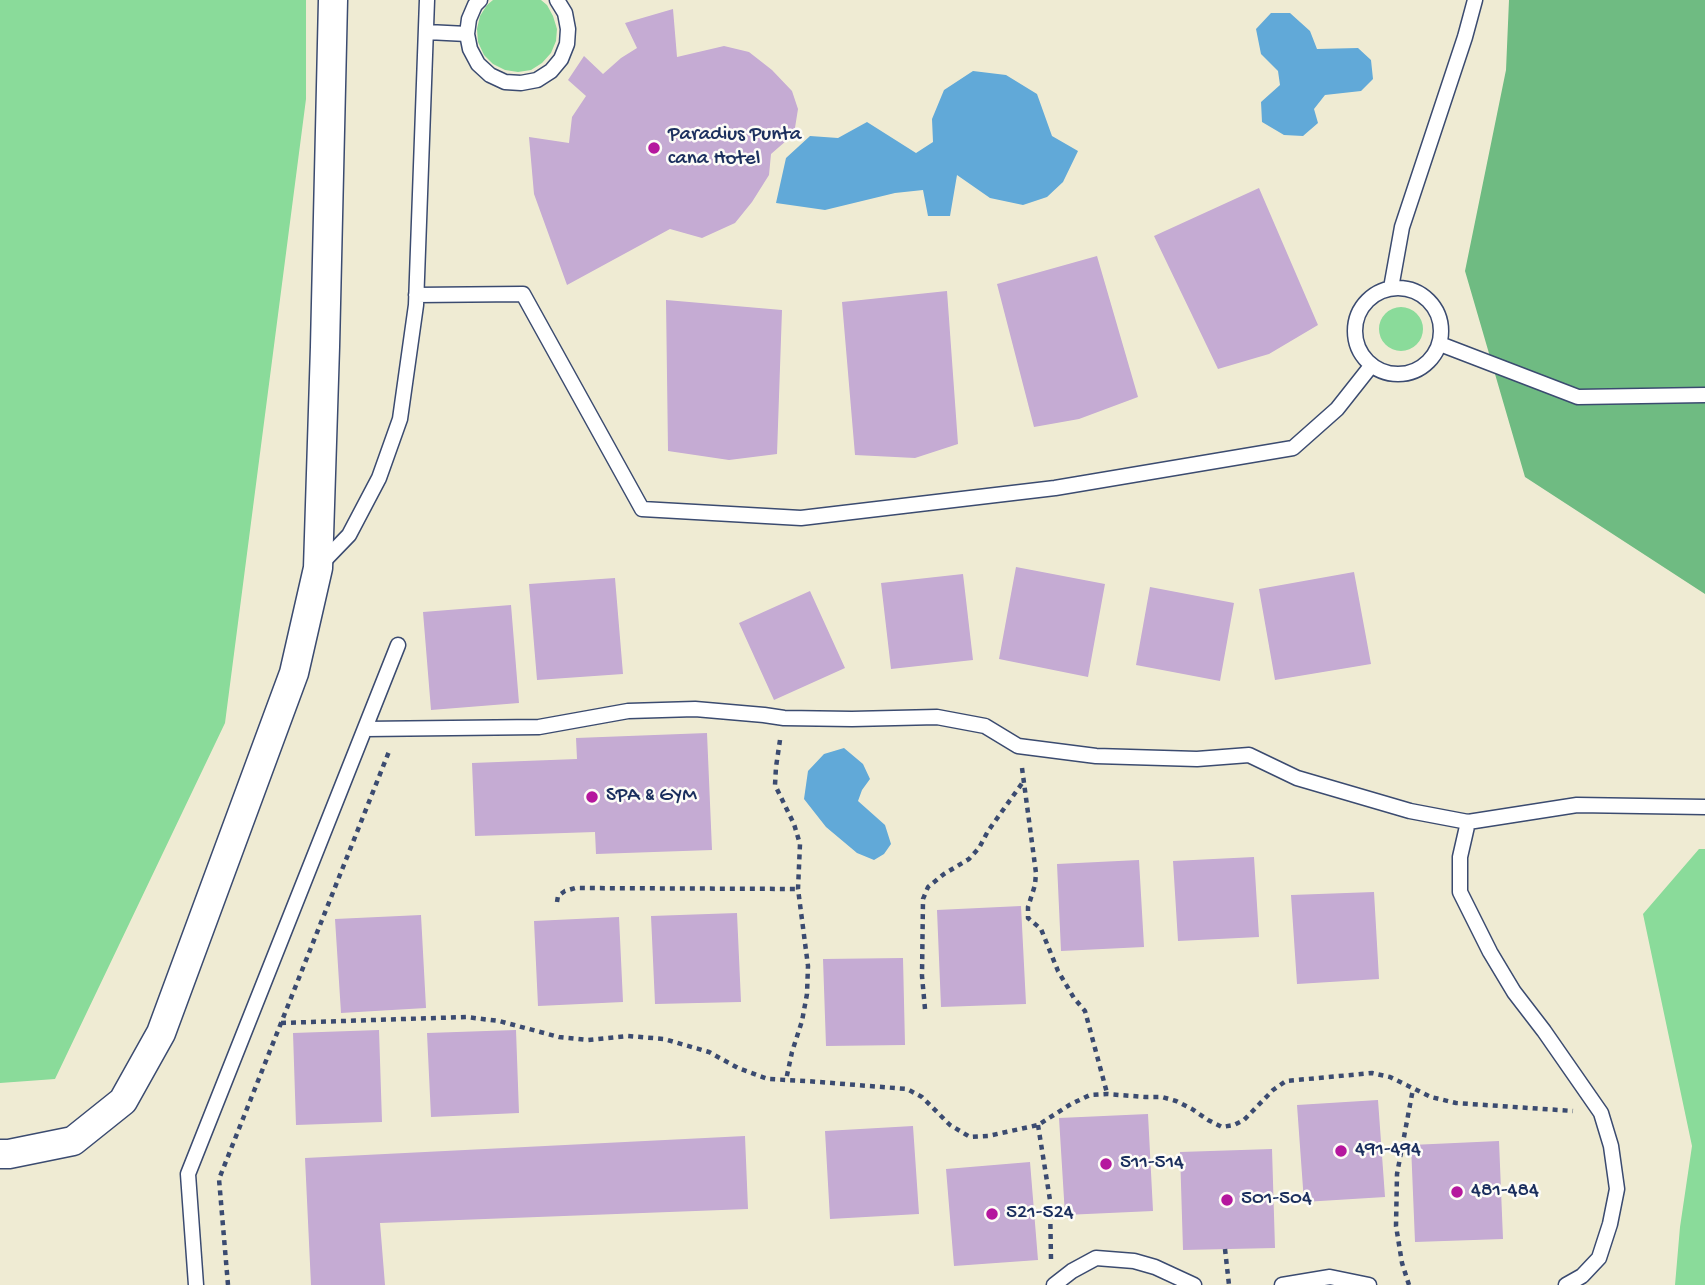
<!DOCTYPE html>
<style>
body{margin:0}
canvas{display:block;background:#efebd3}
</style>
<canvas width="1705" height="1285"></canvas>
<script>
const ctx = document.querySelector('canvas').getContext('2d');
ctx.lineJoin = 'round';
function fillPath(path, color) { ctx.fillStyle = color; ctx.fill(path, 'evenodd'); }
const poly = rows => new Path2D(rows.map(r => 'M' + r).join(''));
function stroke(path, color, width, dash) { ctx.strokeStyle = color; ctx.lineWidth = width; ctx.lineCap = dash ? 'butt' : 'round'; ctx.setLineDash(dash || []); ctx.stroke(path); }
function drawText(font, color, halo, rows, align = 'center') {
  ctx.font = font + ' "Gochi Hand",sans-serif'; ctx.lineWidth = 5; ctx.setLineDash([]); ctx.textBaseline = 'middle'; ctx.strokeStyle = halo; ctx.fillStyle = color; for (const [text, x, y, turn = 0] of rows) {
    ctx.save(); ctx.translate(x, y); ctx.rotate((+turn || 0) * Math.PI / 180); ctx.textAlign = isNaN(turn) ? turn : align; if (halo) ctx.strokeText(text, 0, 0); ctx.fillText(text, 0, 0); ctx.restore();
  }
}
fillPath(poly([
 [0,0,306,0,306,99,225,723,55,1079,0,1083],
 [493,0,541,0,547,5,553,16,557,29,556,41,551,53,542,63,531,70,518,72,505,70,493,64,484,55,478,42,477,29,480,16,487,5],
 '1379 329a22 22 0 1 1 44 0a22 22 0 1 1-44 0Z',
 [1699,849,1705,849,1705,1285,1675,1285,1680,1227,1692,1146,1643,914]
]), '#8adb9a');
fillPath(poly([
 [1509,0,1705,0,1705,594,1525,477,1465,271,1506,70]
]), '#6fbb82');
fillPath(poly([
 [1271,13,1290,13,1310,31,1317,49,1358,48,1371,60,1373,79,1361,91,1325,95,1314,109,1318,123,1303,136,1284,135,1262,122,1261,102,1280,85,1278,71,1261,54,1256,29],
 [973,71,1006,75,1037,94,1052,136,1078,151,1063,182,1047,197,1023,205,990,198,957,175,950,216,928,216,923,190,895,193,825,210,776,203,786,158,810,136,838,138,867,122,916,153,933,142,932,119,944,90],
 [844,748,863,764,870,779,862,790,858,801,885,825,891,844,884,854,874,860,857,853,826,827,804,799,808,771,824,754]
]), '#61a9d8');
fillPath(poly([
 [673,9,677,57,724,46,749,52,772,70,792,91,798,109,794,134,771,154,769,175,752,202,735,223,702,238,670,229,567,285,534,194,529,137,569,143,572,117,586,96,568,80,584,56,603,74,621,58,637,48,625,23],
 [1259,188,1318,325,1269,354,1218,369,1154,236],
 [1097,256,1138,397,1079,419,1034,427,997,284],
 [947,291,958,444,915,458,855,455,842,302],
 [666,300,782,310,777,454,729,460,668,451],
 [1016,567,1105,584,1088,677,999,659],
 [1354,572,1371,664,1275,680,1259,589],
 [963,574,973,660,891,669,881,583],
 [615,578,623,674,537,680,529,584],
 [1150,587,1234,603,1220,681,1136,665],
 [810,591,845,668,774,700,739,623],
 [511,605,519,703,431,710,423,612],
 [707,733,712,850,596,854,595,832,475,836,472,763,577,759,576,738],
 [1254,857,1259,937,1178,941,1173,861],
 [1139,860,1144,947,1061,951,1057,864],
 [1374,892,1379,979,1297,984,1291,895],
 [1021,906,1026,1004,941,1007,937,910],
 [737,913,741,1002,655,1004,651,916],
 [421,915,426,1008,341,1013,335,919],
 [619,917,623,1002,538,1006,534,921],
 [903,958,905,1045,826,1046,823,959],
 [379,1030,382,1122,296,1125,293,1033],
 [516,1030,519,1113,431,1117,427,1033],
 [1378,1100,1385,1197,1304,1202,1297,1105],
 [1148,1114,1153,1211,1065,1215,1059,1118],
 [913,1126,919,1214,830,1219,825,1131],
 [745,1136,748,1209,380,1223,385,1285,311,1285,305,1158],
 [1499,1141,1503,1239,1415,1242,1411,1145],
 [1272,1149,1275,1248,1183,1250,1180,1152],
 [1030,1162,1038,1260,954,1266,946,1169]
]), '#c5abd3');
const service = poly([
 [480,0,475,5,469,19,467,34,470,49,478,64,490,75,505,82,521,83,537,80,551,71,561,59,567,44,568,29,565,13,557,0],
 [427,32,467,34],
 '1355 331a43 43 0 1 1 86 0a43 43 0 1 1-86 0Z',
 [1391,288,1402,227,1465,37,1475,0],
 [416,295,523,294,642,509,801,518,1055,488,1293,448,1337,409,1371,366],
 [1440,344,1578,397,1705,395],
 [321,564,349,535,379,478,400,419,416,305,427,0],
 [365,729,539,727,628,711,695,709,764,715,784,718,852,719,937,717,985,726,1018,746,1096,756,1197,759,1249,755,1297,778,1410,811,1468,822,1577,805,1705,807],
 [1468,822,1460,857,1460,892,1490,952,1514,992,1544,1031,1601,1113,1611,1146,1617,1189,1610,1224,1599,1258,1582,1276,1566,1285],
 [196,1285,188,1174,398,645],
 [1054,1285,1072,1271,1096,1258,1134,1261,1155,1267,1194,1285],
 [1282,1285,1330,1277,1369,1285]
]);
const minor = poly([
 [0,1154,9,1154,73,1141,123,1101,161,1033,294,673,318,568,325,347,333,0]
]);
stroke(service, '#3b4b70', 17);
stroke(minor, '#3b4b70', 31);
stroke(poly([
 [780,740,776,767,775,785,794,824,800,844,798,889,808,966,807,994,802,1021,792,1052,786,1080],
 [1022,768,1036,873,1035,885,1028,907,1028,918,1041,929,1058,971,1074,998,1085,1011,1107,1093],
 [557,902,558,896,565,891,575,888,798,889],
 [925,1009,922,976,923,899,928,887,944,874,969,859,979,848,988,831,1023,782],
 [281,1023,466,1017,499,1021,559,1037,588,1040,628,1036,664,1039,709,1052,738,1068,768,1079,807,1081,907,1089,922,1097,950,1125,970,1137,988,1136,1038,1125,1071,1104,1090,1095,1107,1094,1145,1097,1162,1097,1176,1101,1192,1109,1208,1120,1222,1127,1234,1125,1244,1120,1273,1090,1286,1081,1372,1073,1390,1077,1431,1097,1456,1103,1573,1111],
 [1038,1125,1050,1200,1051,1260],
 [1225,1249,1229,1285],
 [228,1285,219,1179,390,749],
 [1409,1285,1402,1263,1396,1226,1397,1174,1413,1089]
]), '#3b4b70', 4.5, [5, 5]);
stroke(service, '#fff', 14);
stroke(minor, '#fff', 28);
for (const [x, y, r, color] of [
 [654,148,7,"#b5179e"],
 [592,797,7,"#b5179e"],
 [1341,1151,7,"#b5179e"],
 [1106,1164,7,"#b5179e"],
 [1457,1192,7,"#b5179e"],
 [1227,1200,7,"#b5179e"],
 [992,1214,7,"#b5179e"]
]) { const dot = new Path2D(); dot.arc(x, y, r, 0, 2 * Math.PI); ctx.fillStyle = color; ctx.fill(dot); stroke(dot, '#fdfcf7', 2.5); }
drawText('21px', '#1b2f5e', '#fdfcf7', [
 ["Paradius Punta",668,136],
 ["cana Hotel",668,160],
 ["SPA & GYM",606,797],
 ["491-494",1355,1151],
 ["511-514",1120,1164],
 ["481-484",1471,1192],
 ["501-504",1241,1200],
 ["521-524",1006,1214]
], 'left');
</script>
